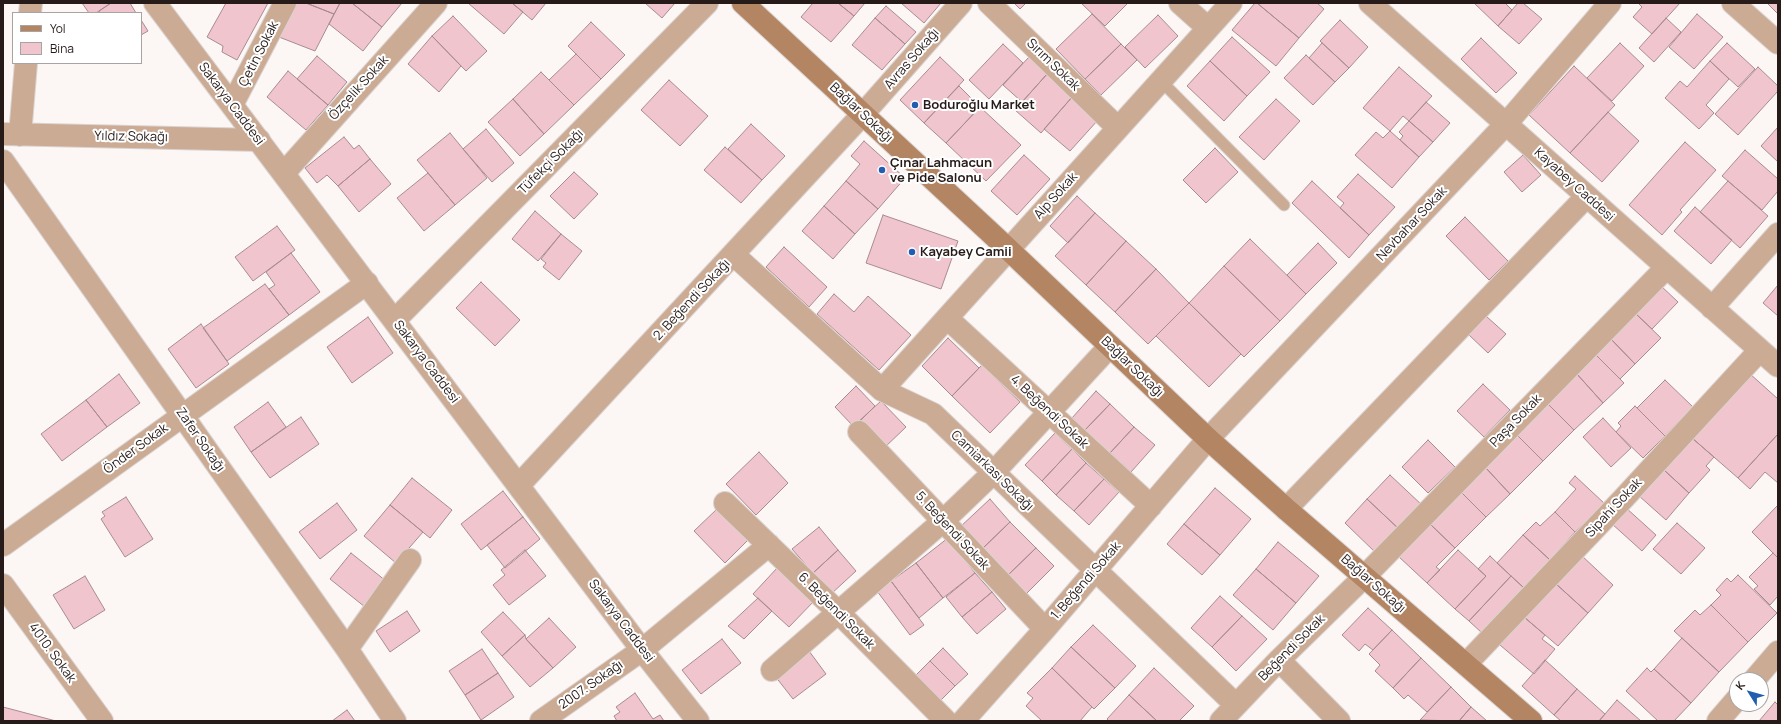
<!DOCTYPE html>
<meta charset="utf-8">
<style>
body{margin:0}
#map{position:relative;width:1781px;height:724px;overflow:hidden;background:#fcf6f4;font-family:Manrope,sans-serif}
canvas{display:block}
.frame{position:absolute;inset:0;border:4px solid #261b19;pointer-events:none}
.legend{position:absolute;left:12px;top:12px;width:130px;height:52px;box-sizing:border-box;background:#fff;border:1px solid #a8a4a3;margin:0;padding:5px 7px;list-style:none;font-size:12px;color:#261b19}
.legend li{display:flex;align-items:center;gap:8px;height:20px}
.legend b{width:20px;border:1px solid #a8a4a3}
.north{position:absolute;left:1729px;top:672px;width:40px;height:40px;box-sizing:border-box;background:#fff;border:1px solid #a8a4a3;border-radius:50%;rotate:307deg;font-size:11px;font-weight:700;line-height:16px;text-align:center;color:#261b19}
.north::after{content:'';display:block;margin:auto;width:14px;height:18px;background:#215eb0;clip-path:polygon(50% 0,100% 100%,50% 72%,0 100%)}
</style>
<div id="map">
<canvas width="1781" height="724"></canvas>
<div class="frame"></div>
<ul class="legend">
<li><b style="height:5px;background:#b38562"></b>Yol</li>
<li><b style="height:11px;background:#f0c5ce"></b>Bina</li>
</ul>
<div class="north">K</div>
</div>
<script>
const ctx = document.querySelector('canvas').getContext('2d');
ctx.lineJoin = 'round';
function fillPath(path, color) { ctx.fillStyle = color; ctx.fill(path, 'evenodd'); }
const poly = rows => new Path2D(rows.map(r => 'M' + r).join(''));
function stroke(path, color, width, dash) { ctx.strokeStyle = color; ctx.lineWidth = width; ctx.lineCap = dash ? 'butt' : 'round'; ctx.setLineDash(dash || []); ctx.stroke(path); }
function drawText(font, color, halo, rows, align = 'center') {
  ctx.font = font + ' Manrope,sans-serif'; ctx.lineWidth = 4; ctx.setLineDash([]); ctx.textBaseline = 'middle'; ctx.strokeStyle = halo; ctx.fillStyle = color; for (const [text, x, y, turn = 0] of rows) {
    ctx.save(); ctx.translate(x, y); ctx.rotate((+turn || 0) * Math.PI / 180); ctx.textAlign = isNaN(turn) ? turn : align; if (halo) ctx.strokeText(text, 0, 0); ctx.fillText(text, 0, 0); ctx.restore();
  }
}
const building = poly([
 [82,3,111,3,96,13,89,13,82,3],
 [111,3,130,3,136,13,100,13,99,11,111,3],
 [226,3,268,3,237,60,222,52,223,46,207,37,226,3],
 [295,3,306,3,334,14,315,51,279,37,295,3],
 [306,3,340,3,334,14,306,3],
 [340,3,352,3,382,27,363,51,329,24,340,3],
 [352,3,402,3,382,27,352,3],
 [468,3,512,3,523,12,504,34,468,3],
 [512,3,546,3,532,20,512,3],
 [645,3,675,3,662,18,645,3],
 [813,3,838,3,854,16,831,42,801,17,813,3],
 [838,3,865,3,854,16,838,3],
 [901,3,941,3,924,23,901,3],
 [1014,3,1026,3,1020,9,1014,3],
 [1081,3,1128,3,1105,26,1081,3],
 [1255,3,1257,3,1299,38,1276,66,1232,30,1255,3],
 [1257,3,1317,3,1324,9,1299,38,1257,3],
 [1474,3,1505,3,1512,10,1498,26,1474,3],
 [1518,3,1523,3,1542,19,1519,44,1498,26,1518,3],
 [1638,3,1680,3,1652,34,1633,17,1642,7,1638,3],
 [1767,3,1778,3,1778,14,1767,3],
 [886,6,916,32,905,44,875,18,886,6],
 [1092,14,1121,44,1085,79,1056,49,1092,14],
 [1697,14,1723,37,1694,69,1669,47,1697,14],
 [1158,15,1178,36,1145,68,1125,47,1158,15],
 [453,16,487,51,466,71,432,36,453,16],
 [875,18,905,44,882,70,852,45,875,18],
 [1666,18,1681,32,1654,62,1639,48,1666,18],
 [141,20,148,31,141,35,141,20],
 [1340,20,1368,47,1349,68,1320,41,1340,20],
 [591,22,625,55,601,79,568,46,591,22],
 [432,36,461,66,439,92,408,64,432,36],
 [1232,37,1270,72,1247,96,1210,61,1232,37],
 [1481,38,1517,73,1496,93,1461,59,1481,38],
 [1322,43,1349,68,1335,82,1309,58,1322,43],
 [1620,43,1644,66,1612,101,1587,78,1620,43],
 [1727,43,1755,69,1738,87,1710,61,1727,43],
 [1003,44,1023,63,989,99,969,80,1003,44],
 [1121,44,1137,60,1101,95,1085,79,1121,44],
 [576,54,601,79,574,105,549,80,576,54],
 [1306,55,1335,82,1313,105,1284,78,1306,55],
 [317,56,347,82,328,105,297,79,317,56],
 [940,57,964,80,924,123,900,100,940,57],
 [1029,57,1048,73,1022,102,1003,85,1029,57],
 [1210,61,1247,96,1224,121,1187,86,1210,61],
 [1710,61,1729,79,1706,105,1714,113,1699,129,1665,98,1680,81,1687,87,1710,61],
 [1574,66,1615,105,1570,153,1529,115,1574,66],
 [1399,67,1432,96,1409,121,1403,116,1390,131,1363,108,1399,67],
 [1758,67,1778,86,1778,91,1738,135,1715,114,1758,67],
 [288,71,328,105,306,130,267,97,288,71],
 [541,72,574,105,544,134,513,99,541,72],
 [1048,73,1073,96,1041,133,1015,110,1048,73],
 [669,80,708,116,680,146,641,110,669,80],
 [959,86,980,107,946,143,924,123,959,86],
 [1073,96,1098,120,1070,151,1044,129,1073,96],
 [513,99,544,134,520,156,488,122,513,99],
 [1276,99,1300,121,1264,160,1239,137,1276,99],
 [1426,102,1450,123,1433,142,1409,121,1426,102],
 [980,107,1021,145,986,181,946,143,980,107],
 [1608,112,1639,141,1602,182,1570,153,1608,112],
 [1409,121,1433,142,1419,157,1400,140,1403,136,1399,132,1409,121],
 [751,124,785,156,762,180,728,149,751,124],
 [1778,127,1778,162,1761,146,1778,127],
 [486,129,514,163,492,182,463,149,486,129],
 [1390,131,1419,157,1392,188,1355,155,1376,132,1383,138,1390,131],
 [450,133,487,178,455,205,417,160,450,133],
 [344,137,354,149,359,145,370,159,338,186,327,175,317,183,305,168,344,137],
 [864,141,905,178,878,209,846,181,860,164,851,156,864,141],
 [1685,142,1716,170,1680,210,1682,212,1662,235,1629,205,1685,142],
 [725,147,762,180,741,203,704,170,725,147],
 [1215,148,1238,172,1206,203,1183,180,1215,148],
 [1745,150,1778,179,1778,191,1762,210,1722,176,1745,150],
 [1024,155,1050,179,1017,215,991,191,1024,155],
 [1523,155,1541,175,1522,192,1504,172,1523,155],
 [370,159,391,184,359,212,338,186,370,159],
 [574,172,598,194,574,219,550,196,574,172],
 [428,173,455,205,424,231,397,198,428,173],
 [1358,174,1395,207,1369,235,1340,208,1344,203,1337,197,1358,174],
 [846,181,878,209,855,234,824,206,846,181],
 [1312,181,1369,235,1349,258,1292,203,1312,181],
 [1728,181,1768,216,1740,248,1700,212,1728,181],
 [1077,196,1095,213,1068,243,1050,226,1077,196],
 [824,206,855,234,833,259,802,231,824,206],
 [1695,207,1732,240,1711,264,1674,231,1695,207],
 [535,211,561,234,538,261,512,239,535,211],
 [1095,213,1126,241,1086,285,1055,256,1095,213],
 [883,215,958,241,941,289,866,263,883,215],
 [1465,217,1508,261,1489,280,1446,236,1465,217],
 [277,226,295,250,253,281,235,257,277,226],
 [561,234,582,251,559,280,543,267,546,263,541,259,561,234],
 [1250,239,1306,294,1280,321,1224,266,1250,239],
 [1126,241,1156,269,1115,312,1086,285,1126,241],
 [1318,243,1337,263,1306,294,1287,275,1318,243],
 [784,247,827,287,809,307,766,267,784,247],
 [291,253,320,292,289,315,269,289,275,285,266,272,291,253],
 [1224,266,1280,321,1244,357,1189,303,1224,266],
 [1156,269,1189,303,1148,344,1115,312,1156,269],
 [481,282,520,320,495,346,456,308,481,282],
 [265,284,289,315,227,361,203,328,265,284],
 [1660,285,1678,302,1652,329,1634,312,1660,285],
 [1778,285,1778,316,1763,303,1778,285],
 [834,294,854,312,868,296,911,335,879,370,817,314,834,294],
 [1189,303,1241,354,1209,387,1156,336,1189,303],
 [1634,312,1661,338,1635,364,1609,337,1634,312],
 [1486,316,1506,334,1488,353,1468,334,1486,316],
 [368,317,393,353,352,383,327,347,368,317],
 [201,324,229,364,196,388,168,349,201,324],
 [1609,337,1635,364,1620,379,1594,353,1609,337],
 [948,338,979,368,952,396,922,366,948,338],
 [1594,353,1624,383,1603,403,1575,372,1594,353],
 [982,365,1020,402,990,433,952,396,982,365],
 [1749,373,1778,399,1778,434,1738,478,1692,438,1749,373],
 [119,374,140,403,107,427,86,400,119,374],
 [1577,374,1603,403,1574,430,1547,403,1577,374],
 [1665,380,1693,407,1665,436,1637,408,1665,380],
 [1483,384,1510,410,1484,437,1457,411,1483,384],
 [856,386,875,406,854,427,835,407,856,386],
 [1096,391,1110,404,1085,430,1072,418,1096,391],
 [86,400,107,427,62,461,41,434,86,400],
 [881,401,906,427,883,449,858,422,881,401],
 [268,402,286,427,251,452,234,427,268,402],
 [1547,403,1574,430,1543,461,1517,435,1547,403],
 [1110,404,1134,427,1110,453,1085,430,1110,404],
 [1635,406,1665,436,1643,458,1616,432,1621,426,1618,423,1635,406],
 [301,417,319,444,270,478,251,452,301,417],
 [1603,418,1631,448,1611,467,1583,437,1603,418],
 [1134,427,1155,445,1131,472,1110,453,1134,427],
 [1055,433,1072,449,1042,481,1025,465,1055,433],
 [1778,434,1778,483,1765,472,1750,489,1738,478,1778,434],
 [1517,435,1543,461,1510,494,1485,467,1517,435],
 [1692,438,1714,457,1706,466,1710,470,1689,493,1664,470,1692,438],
 [1428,440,1455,467,1428,493,1402,467,1428,440],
 [1072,449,1086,463,1056,495,1042,481,1072,449],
 [759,452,788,483,756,515,726,484,759,452],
 [1086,463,1104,479,1074,511,1056,495,1086,463],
 [1485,467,1510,494,1486,517,1461,492,1485,467],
 [1664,470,1689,493,1666,520,1638,495,1664,470],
 [1390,475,1423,506,1400,530,1367,499,1390,475],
 [1575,476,1605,504,1575,532,1555,512,1576,489,1569,483,1575,476],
 [412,478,452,510,430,538,390,505,412,478],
 [1104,479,1119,492,1089,525,1074,511,1104,479],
 [1215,488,1251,519,1220,555,1184,524,1215,488],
 [503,491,523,517,481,550,461,524,503,491],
 [1461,492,1486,517,1455,548,1429,523,1461,492],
 [126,497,153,539,125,557,101,519,105,516,102,512,126,497],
 [990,499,1010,522,981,550,959,528,990,499],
 [1367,499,1400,530,1377,554,1345,523,1367,499],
 [337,503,357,530,320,559,299,532,337,503],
 [390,505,423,532,396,563,364,536,390,505],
 [1778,505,1778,558,1752,532,1778,505],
 [1625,507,1656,535,1642,551,1611,523,1625,507],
 [717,509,748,540,725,563,694,531,717,509],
 [1555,512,1575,532,1550,560,1523,535,1536,522,1540,526,1555,512],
 [523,517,540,539,505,568,487,545,523,517],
 [1010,522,1036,548,1007,576,981,550,1010,522],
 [1429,523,1455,548,1436,567,1440,570,1427,583,1398,556,1429,523],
 [1677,523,1705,548,1681,574,1653,549,1677,523],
 [1184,524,1220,555,1202,575,1167,544,1184,524],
 [819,527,838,550,813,573,792,549,819,527],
 [1523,535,1550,560,1524,588,1497,563,1523,535],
 [948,538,975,573,943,598,916,563,948,538],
 [1278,542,1319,576,1296,603,1256,569,1278,542],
 [1036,548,1054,566,1025,595,1007,576,1036,548],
 [525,550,546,576,509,605,493,585,505,575,501,570,525,550],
 [838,550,856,571,831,594,813,573,838,550],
 [1458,550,1486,576,1455,609,1427,583,1458,550],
 [351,553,386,581,365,607,330,579,351,553],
 [1773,553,1778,558,1778,596,1770,605,1754,589,1758,586,1749,577,1773,553],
 [1581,555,1613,585,1588,613,1555,583,1581,555],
 [1490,556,1511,576,1469,621,1455,609,1486,576,1478,569,1490,556],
 [916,563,943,598,919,618,891,581,916,563],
 [778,567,815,600,789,627,753,594,778,567],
 [1256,569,1296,603,1273,630,1233,595,1256,569],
 [975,573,992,592,962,617,946,597,975,573],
 [1738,575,1777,613,1748,642,1711,605,1721,595,1716,590,1727,578,1731,582,1738,575],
 [85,576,105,610,74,629,53,595,85,576],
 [1511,576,1524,588,1482,633,1469,621,1511,576],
 [891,581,924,625,910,635,877,591,891,581],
 [1555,583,1588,613,1558,646,1524,617,1555,583],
 [992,592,1006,609,977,634,962,617,992,592],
 [1220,596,1242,616,1212,647,1191,628,1220,596],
 [758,598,772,611,744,639,728,626,758,598],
 [1711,605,1748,642,1719,672,1674,631,1695,610,1700,615,1711,605],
 [1368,608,1392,630,1373,650,1365,644,1359,651,1342,635,1368,608],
 [407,611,420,631,390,652,376,631,407,611],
 [503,612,525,635,502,656,481,632,503,612],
 [1242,616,1267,639,1236,671,1212,647,1242,616],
 [1524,617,1545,635,1542,639,1555,649,1534,674,1500,645,1524,617],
 [549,618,576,647,553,668,526,639,549,618],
 [1093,625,1136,666,1115,688,1071,647,1093,625],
 [1392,630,1421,658,1393,688,1375,671,1380,665,1369,654,1392,630],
 [525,635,526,639,553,668,530,687,502,656,525,635],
 [1682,638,1719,672,1691,703,1654,669,1682,638],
 [722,639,741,663,701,694,682,670,722,639],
 [1071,647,1115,688,1094,709,1052,668,1071,647],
 [943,648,968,674,955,686,930,661,943,648],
 [482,649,498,673,465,695,449,671,482,649],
 [809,651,826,674,793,699,775,676,809,651],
 [1421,658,1451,687,1427,712,1408,695,1404,699,1393,688,1421,658],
 [1545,660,1577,689,1554,715,1522,686,1545,660],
 [930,661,955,686,940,701,915,676,930,661],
 [1052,668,1092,707,1080,721,1042,721,1026,706,1033,698,1027,693,1052,668],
 [1154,668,1194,706,1179,721,1157,721,1129,695,1154,668],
 [1647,668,1651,672,1654,669,1691,703,1674,721,1658,721,1626,691,1647,668],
 [498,673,514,697,481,720,465,695,498,673],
 [1451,687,1471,707,1459,721,1420,720,1451,687],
 [1577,689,1605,714,1599,721,1561,721,1554,715,1577,689],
 [635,693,653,719,660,715,664,721,617,721,614,716,620,712,616,707,635,693],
 [1129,695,1157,721,1109,721,1107,719,1129,695],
 [1617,700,1641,721,1599,721,1617,700],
 [1775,702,1778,705,1778,721,1759,721,1775,702],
 [3,707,56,721,3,721,3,707],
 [1471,707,1487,721,1459,721,1471,707],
 [347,710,355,721,332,721,347,710]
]);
fillPath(building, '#f0c5ce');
stroke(building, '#a88b91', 1);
const service = poly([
 [1161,81,1284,205]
]);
const minor = poly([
 [989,3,1118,128],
 [1180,3,1208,28],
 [1370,3,1778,366],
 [1733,3,1778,43],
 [30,13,31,3],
 [232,105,285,3],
 [3,134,259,140],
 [20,135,26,63],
 [3,161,347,649,395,721],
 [284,173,436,3],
 [734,255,882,390,933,414,1236,705],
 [1712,308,1778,234],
 [947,318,1151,506],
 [395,320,707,3],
 [882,390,1231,3],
 [859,432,1045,629],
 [519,485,863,114,961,3],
 [725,503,838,612,946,721],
 [1286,509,1587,196],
 [3,545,367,283],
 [3,585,102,721],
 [347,649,410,560],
 [1279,660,1339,721],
 [1466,664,1623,499,1760,350],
 [772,670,943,521,994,472,1110,346],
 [1754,680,1778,652],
 [541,721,642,650,769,545],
 [963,721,1045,629,1208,439,1506,124,1610,3],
 [1221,721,1279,660,1365,576,1667,267],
 [1718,721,1737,699]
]);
const tertiary = poly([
 [155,3,642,650,698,721]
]);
const secondary = poly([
 [743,3,1008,249,1208,439,1286,509,1531,721]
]);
stroke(service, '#dad3d1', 13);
stroke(minor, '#dad3d1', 24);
stroke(tertiary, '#dad3d1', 24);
stroke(secondary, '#dad3d1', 24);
stroke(service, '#cbab94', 11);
stroke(minor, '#cbab94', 22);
stroke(tertiary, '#cbab94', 22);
stroke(secondary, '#b38562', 22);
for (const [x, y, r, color] of [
 [915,105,4,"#215eb0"],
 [882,170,4,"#215eb0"],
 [912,252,4,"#215eb0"]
]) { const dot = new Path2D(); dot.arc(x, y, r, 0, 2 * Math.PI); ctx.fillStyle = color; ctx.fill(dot); stroke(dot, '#fff', 1.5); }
drawText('13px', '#261b19', '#fff', [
 ["Çetin Sokak",259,54,-63],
 ["Avras Sokağı",912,59,-49],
 ["Sırım Sokak",1053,65,44],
 ["Özçelik Sokak",359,88,-48],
 ["Sakarya Caddesi",231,104,53],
 ["Bağlar Sokağı",861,113,43],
 ["Yıldız Sokağı",131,137,1],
 ["Tüfekçi Sokağı",551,162,-45],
 ["Kayabey Caddesi",1574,185,42],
 ["Alp Sokak",1056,196,-48],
 ["Nevbahar Sokak",1412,224,-47],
 ["2. Beğendi Sokağı",692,300,-47],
 ["Sakarya Caddesi",426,362,53],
 ["Bağlar Sokağı",1132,367,44],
 ["4. Beğendi Sokak",1049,412,43],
 ["Paşa Sokak",1516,421,-46],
 ["Zafer Sokağı",200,440,55],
 ["Önder Sokak",136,449,-36],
 ["Camiarkası Sokağı",992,471,44],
 ["Sipahi Sokak",1614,508,-47],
 ["5. Beğendi Sokak",952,531,47],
 ["1. Beğendi Sokak",1086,581,-49],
 ["Bağlar Sokağı",1373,584,41],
 ["6. Beğendi Sokak",836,611,45],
 ["Sakarya Caddesi",621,621,53],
 ["Beğendi Sokak",1292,648,-45],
 ["4010. Sokak",52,653,54],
 ["2007. Sokağı",591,685,-35]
]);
drawText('bold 13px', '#261b19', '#fff', [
 ["Boduroğlu Market",923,105],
 ["Çınar Lahmacun",890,163],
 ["ve Pide Salonu",890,178],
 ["Kayabey Camii",920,252]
], 'left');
</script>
